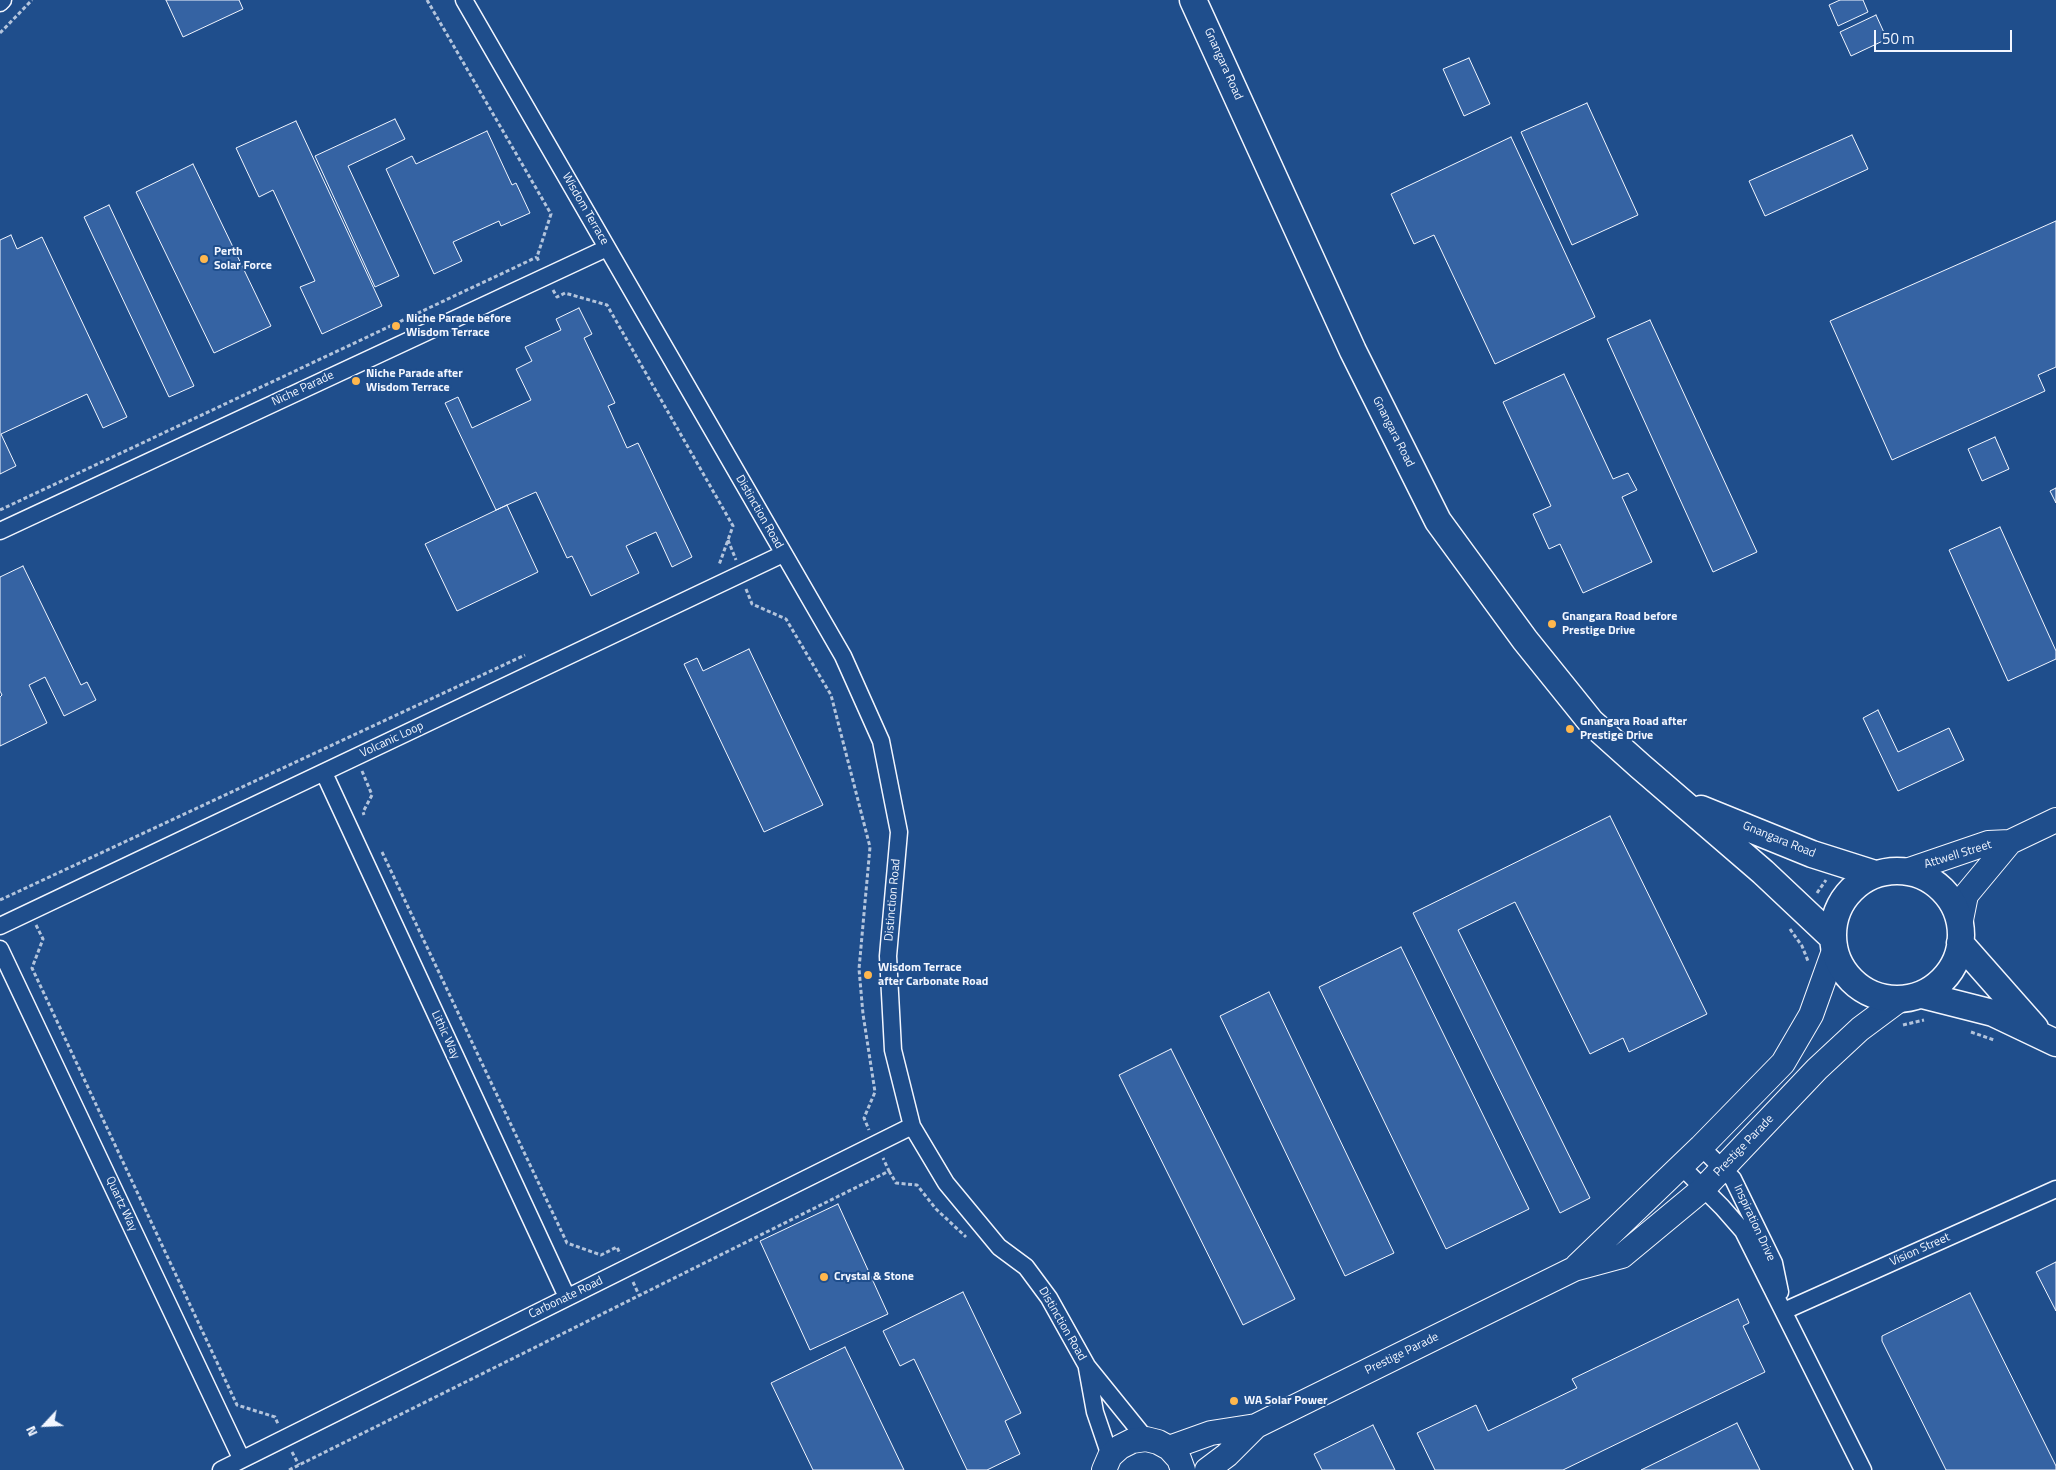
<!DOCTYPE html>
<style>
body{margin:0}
#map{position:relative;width:2056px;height:1470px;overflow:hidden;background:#1f4e8c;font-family:"Titillium Web",sans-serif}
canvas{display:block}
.north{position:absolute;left:20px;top:1400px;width:50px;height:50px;-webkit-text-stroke:4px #1f4e8c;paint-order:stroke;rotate:245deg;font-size:14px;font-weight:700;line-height:20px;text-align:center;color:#f2f6ff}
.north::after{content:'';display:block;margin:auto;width:18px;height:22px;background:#f2f6ff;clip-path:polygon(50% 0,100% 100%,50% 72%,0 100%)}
.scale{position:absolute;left:1874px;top:30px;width:138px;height:22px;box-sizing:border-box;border:2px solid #f2f6ff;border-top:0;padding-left:6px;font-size:15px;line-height:18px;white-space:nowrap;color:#f2f6ff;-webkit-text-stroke:4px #1f4e8c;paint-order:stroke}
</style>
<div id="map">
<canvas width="2056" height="1470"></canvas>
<div class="north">N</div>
<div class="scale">50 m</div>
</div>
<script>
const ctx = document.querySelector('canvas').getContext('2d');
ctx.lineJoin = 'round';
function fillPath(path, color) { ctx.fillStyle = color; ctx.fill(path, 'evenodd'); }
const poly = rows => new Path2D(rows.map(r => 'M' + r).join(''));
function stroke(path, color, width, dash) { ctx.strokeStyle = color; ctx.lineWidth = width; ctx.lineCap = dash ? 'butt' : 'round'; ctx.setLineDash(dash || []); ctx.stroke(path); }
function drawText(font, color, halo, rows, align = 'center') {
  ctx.font = font + ' "Titillium Web",sans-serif'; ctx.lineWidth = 4; ctx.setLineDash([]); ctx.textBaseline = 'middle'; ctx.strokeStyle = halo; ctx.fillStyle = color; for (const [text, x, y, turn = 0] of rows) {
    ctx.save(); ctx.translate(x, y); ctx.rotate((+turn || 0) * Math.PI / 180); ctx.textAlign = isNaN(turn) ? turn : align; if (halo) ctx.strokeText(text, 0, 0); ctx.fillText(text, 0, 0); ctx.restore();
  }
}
const building = poly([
 [166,0,239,0,243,9,183,37,166,0],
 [1840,0,1863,0,1868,12,1838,26,1829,5,1840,0],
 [1876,15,1887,39,1851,56,1840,32,1876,15],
 [1469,58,1490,104,1464,116,1443,69,1469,58],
 [1587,103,1638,215,1572,245,1521,132,1587,103],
 [395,119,405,139,348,166,399,276,375,287,315,156,395,119],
 [296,121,382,306,322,334,300,287,315,281,273,190,259,197,236,148,296,121],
 [487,131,512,185,516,183,530,213,501,226,499,221,453,242,462,261,434,274,386,169,412,156,416,164,487,131],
 [1852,135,1868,169,1765,216,1749,181,1852,135],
 [1511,137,1595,317,1495,364,1434,235,1414,244,1391,194,1511,137],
 [193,164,271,326,214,353,136,192,193,164],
 [109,205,194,386,169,397,84,217,109,205],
 [2056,221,2056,367,2038,375,2045,391,1892,460,1830,321,2056,221],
 [11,235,17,249,42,237,127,417,103,428,87,394,1,434,16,466,0,474,0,240,11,235],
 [579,308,592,334,584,338,615,403,608,406,627,448,638,443,692,557,672,567,656,532,626,546,639,573,591,596,572,556,567,558,536,492,496,510,445,403,458,397,472,428,531,400,516,369,532,361,525,347,561,330,556,319,579,308],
 [1650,320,1757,552,1713,572,1607,339,1650,320],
 [1564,374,1613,479,1628,473,1637,490,1622,497,1652,562,1583,593,1560,544,1549,549,1533,514,1551,506,1503,402,1564,374],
 [1995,437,2009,469,1982,481,1968,449,1995,437],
 [2056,488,2056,503,2050,491,2056,488],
 [507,505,538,572,457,611,425,544,507,505],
 [2000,527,2056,651,2056,659,2008,681,1949,550,2000,527],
 [23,566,81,685,87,682,96,700,64,716,45,677,29,685,47,723,0,746,0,697,2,695,0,691,0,577,23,566],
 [749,649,823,805,764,832,684,664,697,658,703,671,749,649],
 [1878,710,1898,752,1949,728,1964,760,1898,791,1863,718,1878,710],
 [1610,816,1707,1014,1629,1052,1623,1038,1590,1054,1515,902,1458,930,1590,1198,1560,1213,1413,913,1610,816],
 [1401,947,1529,1209,1446,1249,1319,987,1401,947],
 [1269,992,1394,1253,1345,1276,1220,1016,1269,992],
 [1171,1049,1295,1299,1243,1325,1119,1075,1171,1049],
 [838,1204,888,1314,810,1350,760,1241,838,1204],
 [2056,1262,2056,1311,2036,1272,2056,1262],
 [963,1292,1021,1413,1005,1421,1020,1454,987,1470,967,1470,914,1359,900,1366,883,1331,963,1292],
 [1970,1293,2056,1466,2056,1470,1946,1470,1882,1341,1882,1336,1970,1293],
 [1738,1299,1749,1323,1743,1326,1765,1372,1563,1470,1435,1470,1417,1433,1476,1405,1488,1431,1577,1388,1572,1379,1738,1299],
 [845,1347,904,1470,813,1470,771,1383,845,1347],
 [1737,1423,1760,1470,1641,1470,1737,1423],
 [1373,1425,1395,1470,1322,1470,1314,1454,1373,1425]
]);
fillPath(building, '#3563a3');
stroke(building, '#f2f6ff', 1);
const street = poly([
 [464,0,843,656,881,741,899,832,888,956,893,1050,912,1126,946,1183,999,1247,1026,1267,1049,1298,1087,1366,1146,1439],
 [0,3,3,0],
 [0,531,607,248],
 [324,773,567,1297],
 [0,926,783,554],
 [0,949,241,1458],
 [1701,1147,1733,1179,1774,1263,1780,1292],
 [1681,1166,1722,1207,1743,1231,1863,1470],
 [1784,1311,2056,1189],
 [1087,1368,1095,1412,1110,1456],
 [221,1470,912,1126]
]);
const secondary = poly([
 [1906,871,1988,843,2010,842,2056,820],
 [1960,925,1966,895,2010,842],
 [1577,1266,1701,1147,1783,1063,1811,1015,1835,948],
 [1169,1448,1211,1433,1256,1426,1574,1269,1622,1256,1704,1188,1817,1069,1860,1029,1899,1000],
 [1104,1470,1110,1456,1120,1447,1132,1441,1146,1439,1158,1442,1169,1448,1179,1459,1183,1470],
 [1207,1470,1227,1455,1256,1426]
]);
const primary = poly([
 [1193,0,1353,351,1438,521,1525,640,1591,722,1640,766,1763,872,1832,937],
 [1701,809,1812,854,1875,874],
 '1833 935a64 64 0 1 1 128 0a64 64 0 1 1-128 0Z',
 [1960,943,2035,1028],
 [1922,995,1993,1013,2056,1043]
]);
stroke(street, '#f2f6ff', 19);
stroke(secondary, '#f2f6ff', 26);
stroke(primary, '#f2f6ff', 29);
stroke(poly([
 [427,0,551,214,537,257,539,262],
 [0,33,32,0],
 [553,290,557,297,565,293,607,305,733,526,719,565],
 [0,510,537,257],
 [728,540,736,560],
 [746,589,752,604,786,619,831,695,870,847,859,969,863,1014,875,1092,864,1118,869,1130],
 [362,771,372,795,363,812,364,815],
 [382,852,567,1243,601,1255,617,1247,620,1254],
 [1817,893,1826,880],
 [0,900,525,655],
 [36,925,43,939,32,968,237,1405,275,1417,278,1424],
 [1790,929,1802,946,1808,961],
 [1903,1025,1924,1020],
 [1971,1032,1994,1040],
 [889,1171,896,1183,917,1185,936,1209,966,1237],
 [633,1282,639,1295],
 [292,1452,299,1465],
 [289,1470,889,1171,883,1158]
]), '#b3c4dc', 3, [4, 2.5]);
stroke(street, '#1f4e8c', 16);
stroke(secondary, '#1f4e8c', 24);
stroke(primary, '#1f4e8c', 26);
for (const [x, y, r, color] of [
 [204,259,5,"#ffb74d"],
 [396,326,5,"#ffb74d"],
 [356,381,5,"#ffb74d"],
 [1552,624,5,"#ffb74d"],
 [1570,729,5,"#ffb74d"],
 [868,975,5,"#ffb74d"],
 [824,1277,5,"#ffb74d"],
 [1234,1401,5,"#ffb74d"]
]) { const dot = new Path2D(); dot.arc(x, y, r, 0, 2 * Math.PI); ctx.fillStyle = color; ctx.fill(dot); stroke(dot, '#1f4e8c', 2); }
drawText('12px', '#f2f6ff', '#1f4e8c', [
 ["Gnangara Road",1223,64,66],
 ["Wisdom Terrace",585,209,60],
 ["Niche Parade",303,389,-25],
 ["Gnangara Road",1393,432,63],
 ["Distinction Road",759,512,60],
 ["Volcanic Loop",392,740,-25],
 ["Gnangara Road",1779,840,22],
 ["Attwell Street",1958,855,-17],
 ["Distinction Road",893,900,-85],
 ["Lithic Way",445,1035,65],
 ["Prestige Parade",1744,1146,-46],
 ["Quartz Way",121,1204,65],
 ["Inspiration Drive",1754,1223,65],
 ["Vision Street",1920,1250,-24],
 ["Carbonate Road",566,1298,-26],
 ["Distinction Road",1062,1324,60],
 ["Prestige Parade",1402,1354,-26]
]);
drawText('bold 12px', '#f2f6ff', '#1f4e8c', [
 ["Perth",214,252],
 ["Solar Force",214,266],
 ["Niche Parade before",406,319],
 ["Wisdom Terrace",406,333],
 ["Niche Parade after",366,374],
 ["Wisdom Terrace",366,388],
 ["Gnangara Road before",1562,617],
 ["Prestige Drive",1562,631],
 ["Gnangara Road after",1580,722],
 ["Prestige Drive",1580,736],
 ["Wisdom Terrace",878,968],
 ["after Carbonate Road",878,982],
 ["Crystal & Stone",834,1277],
 ["WA Solar Power",1244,1401]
], 'left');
</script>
